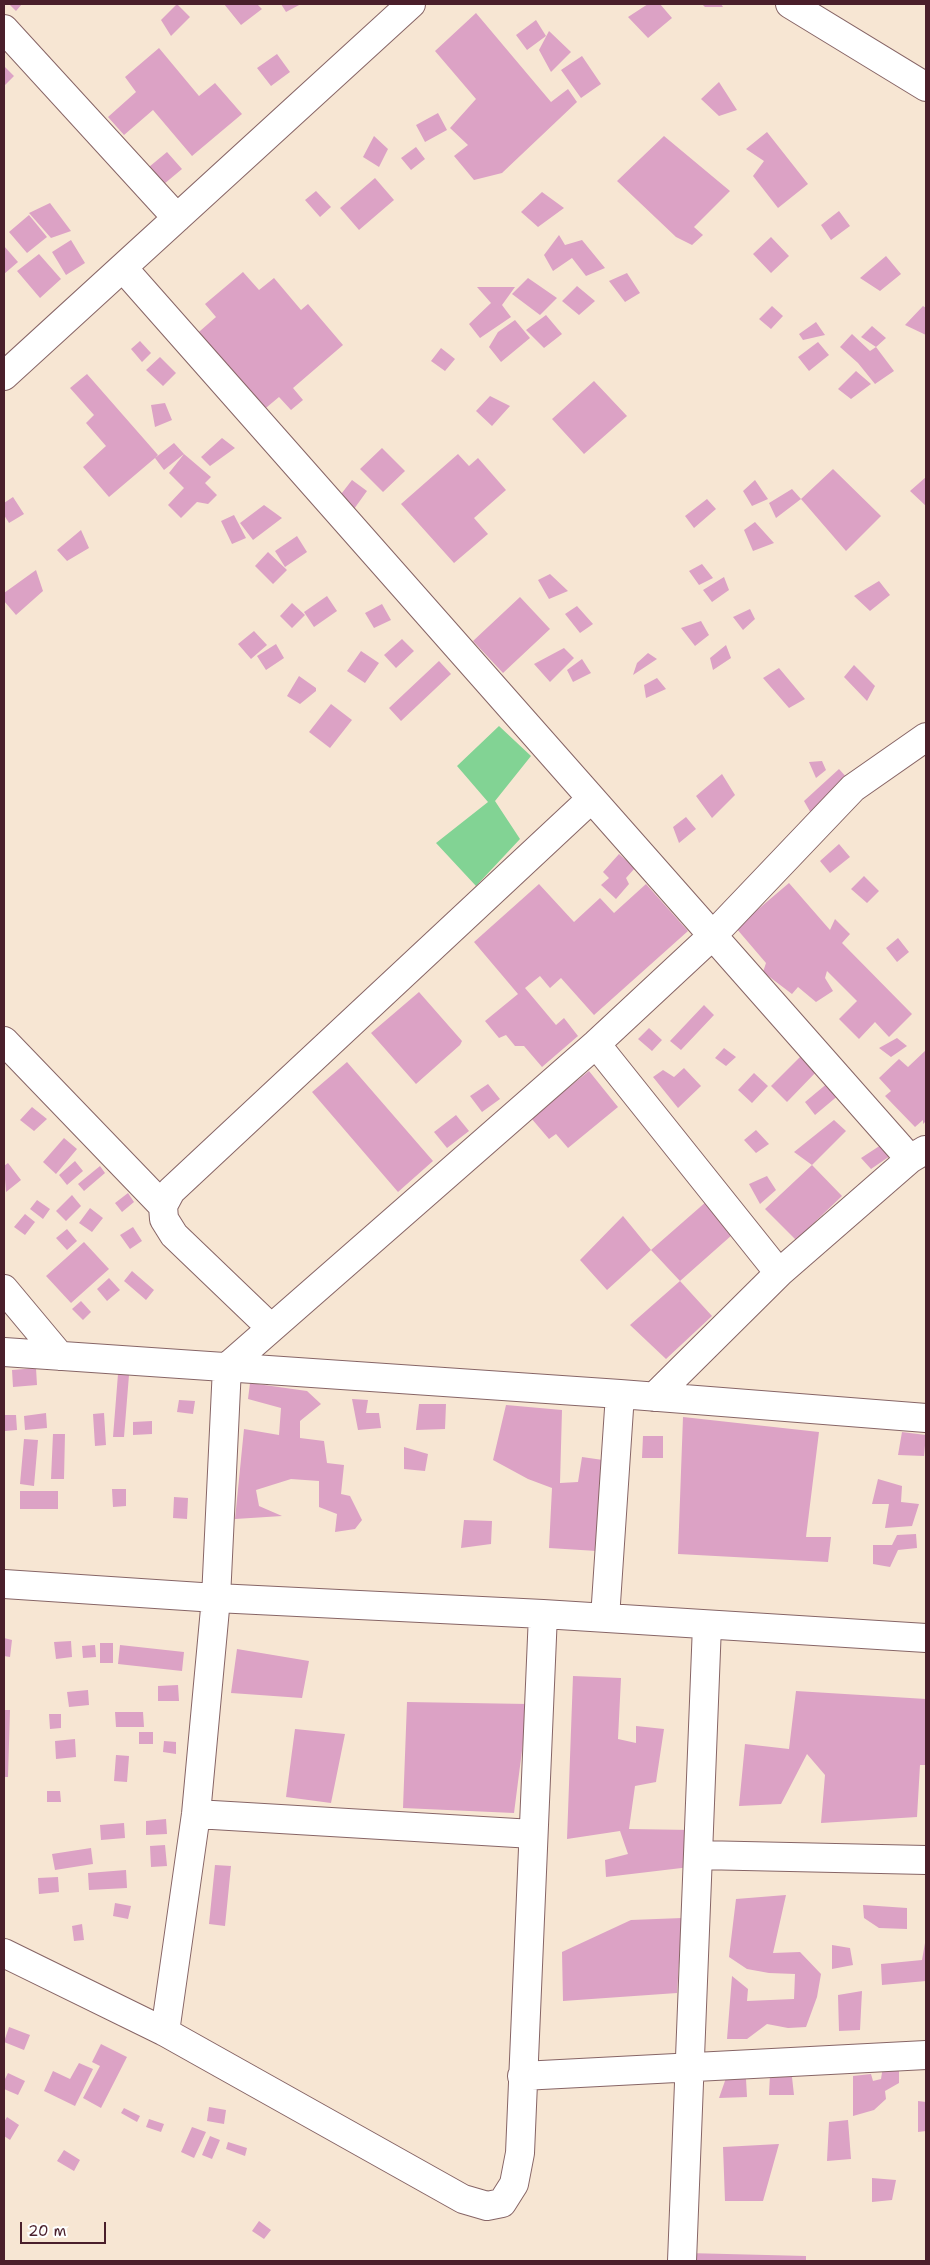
<!DOCTYPE html>
<style>
body{margin:0}
#map{position:relative;width:930px;height:2265px;overflow:hidden;background:#f7e6d3;font-family:"Shantell Sans",sans-serif}
canvas{display:block}
.frame{position:absolute;inset:0;border:5px solid #4a1f2b;pointer-events:none}
.scale{position:absolute;left:20px;top:2222px;width:86px;height:22px;box-sizing:border-box;border:2px solid #4a1f2b;border-top:0;padding-left:6px;font-size:15px;line-height:18px;white-space:nowrap;color:#4a1f2b;-webkit-text-stroke:4px #fff;paint-order:stroke}
</style>
<div id="map">
<canvas width="930" height="2265"></canvas>
<div class="frame"></div>
<div class="scale">20 m</div>
</div>
<script>
const ctx = document.querySelector('canvas').getContext('2d');
ctx.lineJoin = 'round';
function fillPath(path, color) { ctx.fillStyle = color; ctx.fill(path, 'evenodd'); }
const poly = rows => new Path2D(rows.map(r => 'M' + r).join(''));
function stroke(path, color, width, dash) { ctx.strokeStyle = color; ctx.lineWidth = width; ctx.lineCap = dash ? 'butt' : 'round'; ctx.setLineDash(dash || []); ctx.stroke(path); }
fillPath(poly([
 [499,726,531,756,495,801,520,839,476,886,436,843,488,802,457,766]
]), '#82d394');
fillPath(poly([
 [9,4,22,4,16,11],
 [177,4,190,17,171,36,161,20],
 [224,4,257,4,262,9,241,25],
 [281,4,301,4,286,12],
 [648,4,660,4,672,18,648,38,628,17],
 [702,4,721,4,723,7,705,7],
 [476,13,551,102,568,89,577,102,502,173,474,180,454,156,468,145,450,128,476,99,435,51],
 [536,20,546,36,527,50,516,35],
 [549,31,571,52,551,72,539,50],
 [159,48,199,96,215,83,242,114,192,156,153,110,124,135,108,117,136,92,125,77],
 [277,54,290,72,271,86,257,68],
 [582,56,601,84,581,98,561,70],
 [4,66,14,76,4,86],
 [719,82,737,110,719,116,701,99],
 [438,113,447,130,425,142,416,125],
 [767,132,808,184,778,208,753,176,764,161,746,149],
 [374,136,388,149,379,167,363,157],
 [664,136,730,191,694,227,703,235,692,245,676,237,617,181],
 [416,147,425,159,411,170,401,158],
 [167,152,182,169,164,184,149,167],
 [375,178,394,200,359,230,340,208],
 [316,191,331,207,320,217,305,200],
 [542,192,564,208,538,227,521,212],
 [50,203,71,231,51,238,29,213],
 [839,211,850,226,831,240,821,225],
 [29,215,47,237,27,253,9,232],
 [559,235,565,245,582,240,605,268,586,276,572,258,553,271,544,255],
 [771,237,789,256,771,273,753,254],
 [71,240,85,263,66,275,52,252],
 [4,246,18,262,4,274],
 [39,254,61,279,40,298,17,271],
 [886,256,901,274,880,291,860,278],
 [243,272,259,290,274,278,301,310,308,304,343,345,293,388,303,400,291,410,279,397,261,412,192,338,216,317,205,304],
 [627,273,640,293,625,302,609,281],
 [528,278,557,298,540,315,512,294],
 [577,286,595,301,579,315,562,301],
 [477,287,515,287,502,305,511,317,480,338,469,324,491,303],
 [772,306,783,316,771,329,759,319],
 [923,306,926,308,926,335,905,325],
 [546,315,562,334,544,348,526,330],
 [515,320,530,338,501,362,489,347,498,332],
 [816,322,825,335,803,340,799,334],
 [872,326,886,338,876,347,861,337],
 [852,334,870,351,876,347,894,371,875,384,858,363,840,347],
 [140,341,151,353,142,362,131,349],
 [818,342,829,355,809,371,798,357],
 [441,348,455,359,445,371,431,361],
 [160,357,176,373,163,386,146,370],
 [856,371,871,384,851,399,838,389],
 [87,374,158,455,155,458,174,443,184,454,164,470,155,458,109,497,83,467,106,446,86,423,94,415,70,388],
 [594,381,627,416,584,454,552,419],
 [490,396,510,406,492,426,476,411],
 [165,403,172,420,155,427,151,405],
 [222,438,235,448,210,466,201,457],
 [382,448,405,471,383,492,360,469],
 [184,454,211,477,205,483,217,495,208,504,197,502,181,518,168,505,184,488,169,473],
 [458,454,469,466,478,458,506,490,474,518,488,534,454,563,401,504],
 [833,469,881,516,846,551,801,499],
 [926,477,926,506,910,491],
 [352,480,367,491,354,509,338,498],
 [755,480,768,499,752,506,743,491],
 [792,489,801,499,776,518,769,503],
 [13,497,24,514,9,523,4,515,4,503],
 [707,499,716,509,694,528,685,516],
 [264,505,282,518,253,540,240,523],
 [234,515,246,538,232,544,221,521],
 [755,522,774,543,753,551,744,530],
 [81,530,89,548,67,561,57,550],
 [297,536,307,552,285,567,275,551],
 [268,552,287,570,273,584,255,566],
 [702,564,713,578,699,585,689,571],
 [36,570,43,591,16,615,4,601,4,593],
 [550,574,568,591,549,599,538,580],
 [724,577,729,590,712,602,703,590],
 [879,581,890,595,870,611,854,596],
 [327,596,337,611,314,627,304,612],
 [520,597,550,629,503,673,473,641],
 [292,603,305,615,292,628,280,616],
 [382,604,391,620,374,628,365,613],
 [577,606,593,624,580,633,565,614],
 [750,609,755,619,743,630,733,617],
 [701,621,709,635,695,646,681,628],
 [254,631,267,645,251,659,238,644],
 [402,639,414,651,396,668,384,655],
 [276,644,284,658,266,670,257,656],
 [726,645,731,658,713,670,710,658],
 [564,648,574,658,550,682,534,664],
 [361,651,379,663,365,683,347,671],
 [648,653,657,659,633,675,637,663],
 [582,659,591,673,573,682,567,670],
 [439,661,451,674,401,721,389,708],
 [854,665,875,686,867,701,844,677],
 [779,668,805,699,789,708,763,678],
 [299,676,316,688,316,691,300,704,287,696],
 [657,678,666,689,646,698,644,685],
 [331,704,352,720,330,748,309,732],
 [822,761,826,770,816,778,809,762],
 [839,769,849,780,812,815,804,801],
 [722,774,735,795,712,818,696,796],
 [686,817,696,829,679,843,673,827],
 [839,844,850,857,830,873,820,861],
 [619,854,635,868,626,878,629,884,616,899,601,885,609,878,603,872],
 [864,876,879,891,867,903,851,889],
 [789,883,830,930,835,919,850,934,842,943,912,1014,889,1037,875,1022,859,1039,839,1019,857,1001,827,971,825,978,833,991,816,1002,798,987,792,994,763,972,766,963,736,928],
 [539,884,574,922,600,898,614,913,646,884,688,931,594,1015,561,978,550,988,540,976,525,988,556,1025,564,1018,578,1036,542,1067,524,1046,515,1046,506,1035,499,1038,485,1021,518,994,474,942],
 [898,938,909,952,897,962,886,948],
 [419,992,462,1041,460,1045,416,1084,371,1033],
 [704,1005,714,1015,681,1050,670,1041],
 [649,1028,662,1040,652,1051,638,1039],
 [897,1038,907,1046,891,1057,879,1048],
 [724,1048,736,1057,726,1066,715,1058],
 [926,1050,926,1121,923,1124,923,1120,915,1127,885,1096,891,1091,879,1078,899,1059,908,1067],
 [803,1054,818,1070,787,1102,771,1086],
 [347,1062,433,1161,398,1192,312,1092],
 [684,1068,701,1086,678,1108,653,1077,663,1070,674,1077],
 [589,1071,618,1107,568,1148,556,1134,549,1139,531,1118],
 [754,1073,768,1086,752,1103,738,1090],
 [829,1082,840,1094,815,1115,805,1102],
 [488,1084,500,1099,482,1112,470,1096],
 [32,1107,47,1119,34,1131,20,1120],
 [456,1115,469,1131,447,1148,434,1132],
 [834,1120,846,1131,812,1165,842,1196,796,1240,765,1209,812,1165,794,1152],
 [756,1130,769,1144,756,1153,744,1140],
 [64,1138,77,1149,56,1174,43,1162],
 [881,1145,890,1156,871,1169,861,1158],
 [75,1161,83,1171,67,1185,59,1175],
 [8,1163,21,1180,6,1192,4,1166],
 [100,1166,105,1173,84,1191,78,1184],
 [767,1176,776,1190,760,1204,749,1184],
 [128,1193,134,1202,122,1212,115,1203],
 [72,1195,81,1206,66,1221,56,1211],
 [37,1200,50,1209,43,1219,30,1209],
 [707,1201,732,1235,680,1281,712,1316,666,1359,630,1325,680,1281,651,1250],
 [90,1208,103,1218,92,1232,79,1223],
 [25,1214,35,1222,25,1235,14,1227],
 [623,1216,651,1250,607,1290,580,1260],
 [133,1227,142,1241,130,1249,120,1235],
 [67,1229,77,1241,67,1250,56,1238],
 [84,1242,109,1269,71,1303,46,1276],
 [132,1271,154,1290,146,1300,124,1281],
 [109,1278,120,1290,107,1301,97,1289],
 [81,1301,91,1312,83,1320,72,1309],
 [36,1368,37,1385,13,1387,12,1370],
 [118,1374,129,1375,124,1437,113,1437],
 [250,1383,307,1391,321,1404,300,1421,300,1438,324,1441,327,1463,344,1465,341,1494,350,1496,362,1520,355,1529,335,1532,337,1514,319,1507,319,1481,291,1479,256,1490,259,1506,282,1516,235,1519,244,1429,279,1435,281,1408,248,1399],
 [352,1399,368,1400,366,1413,379,1413,381,1428,358,1430],
 [179,1400,195,1401,193,1414,177,1412],
 [419,1404,446,1404,445,1429,416,1430],
 [506,1405,562,1410,560,1483,578,1482,582,1457,603,1460,597,1551,549,1548,552,1488,528,1479,493,1460],
 [46,1413,47,1428,25,1430,24,1416],
 [104,1413,106,1445,95,1446,93,1414],
 [4,1415,16,1415,17,1430,5,1431],
 [683,1417,819,1432,806,1537,831,1537,828,1562,678,1554],
 [152,1421,152,1434,133,1435,133,1422],
 [902,1432,926,1435,924,1456,898,1455],
 [53,1434,65,1434,64,1479,51,1479],
 [643,1436,663,1436,663,1458,642,1458],
 [24,1439,38,1440,34,1486,20,1484],
 [404,1447,428,1454,425,1471,404,1469],
 [878,1479,902,1486,901,1502,919,1504,912,1526,885,1528,889,1504,872,1504],
 [112,1489,126,1489,126,1506,113,1507],
 [20,1491,58,1491,58,1509,20,1509],
 [174,1497,188,1498,187,1519,173,1518],
 [464,1520,492,1521,491,1544,461,1548],
 [916,1534,917,1548,898,1550,890,1567,873,1564,873,1545,892,1545,897,1535],
 [4,1638,12,1640,10,1657,4,1656],
 [71,1641,72,1657,56,1659,54,1642],
 [100,1643,113,1643,113,1663,100,1663],
 [95,1645,96,1657,83,1658,82,1646],
 [120,1645,184,1652,182,1671,118,1664],
 [237,1649,309,1661,302,1698,231,1693],
 [573,1676,621,1678,618,1739,636,1743,636,1726,664,1729,656,1782,635,1786,629,1829,692,1830,690,1867,606,1877,605,1860,628,1854,620,1831,567,1839],
 [178,1685,179,1701,158,1701,158,1686],
 [88,1690,89,1705,69,1707,67,1692],
 [796,1691,926,1699,926,1765,920,1765,917,1817,821,1823,825,1775,807,1754,781,1804,739,1806,745,1744,789,1749],
 [407,1702,528,1704,514,1813,403,1808],
 [4,1710,10,1710,8,1777,4,1777],
 [115,1712,143,1712,144,1727,116,1727],
 [49,1714,61,1714,61,1728,50,1729],
 [295,1729,345,1734,331,1803,286,1797],
 [139,1732,153,1732,153,1744,139,1744],
 [75,1739,76,1757,56,1759,55,1741],
 [164,1741,176,1742,176,1754,163,1752],
 [116,1755,129,1756,127,1782,114,1781],
 [47,1791,60,1791,61,1802,47,1802],
 [166,1819,167,1834,146,1835,146,1821],
 [124,1823,125,1838,101,1840,100,1825],
 [165,1845,167,1866,151,1867,150,1846],
 [91,1848,93,1864,55,1870,52,1854],
 [215,1865,231,1866,225,1926,209,1924],
 [126,1870,127,1888,89,1890,88,1873],
 [58,1877,59,1892,39,1894,38,1878],
 [786,1895,773,1953,800,1952,821,1974,817,1997,806,2027,788,2028,767,2024,747,2039,727,2039,732,1976,748,1989,747,2001,794,1999,795,1974,769,1973,747,1969,729,1957,736,1899],
 [115,1903,131,1906,128,1919,113,1916],
 [863,1905,907,1908,907,1929,879,1928,864,1918],
 [682,1918,677,1993,563,2001,562,1952,631,1920],
 [82,1924,84,1940,74,1941,72,1926],
 [925,1943,926,1981,882,1985,881,1964,922,1960],
 [832,1945,850,1948,853,1965,832,1969],
 [862,1991,860,2030,839,2031,838,1995],
 [9,2027,30,2035,24,2050,4,2042],
 [101,2044,127,2057,101,2108,83,2098,100,2066,92,2062],
 [884,2060,899,2064,899,2083,885,2091,886,2099,874,2110,853,2116,853,2076,871,2074,873,2081,881,2079],
 [79,2063,93,2069,75,2106,44,2091,53,2071,70,2079],
 [8,2073,25,2081,18,2095,4,2089,4,2081],
 [770,2075,792,2077,794,2095,769,2095],
 [726,2078,746,2079,747,2097,719,2098],
 [918,2101,926,2102,926,2131,918,2132],
 [209,2107,226,2110,224,2124,207,2121],
 [124,2108,140,2116,137,2122,121,2113],
 [7,2117,19,2125,10,2140,4,2136,4,2122],
 [149,2119,164,2124,161,2132,146,2127],
 [848,2120,851,2159,827,2161,829,2122],
 [192,2127,206,2132,194,2158,181,2152],
 [210,2136,220,2140,212,2159,202,2155],
 [228,2142,247,2148,245,2156,226,2149],
 [779,2144,763,2201,725,2201,723,2147],
 [64,2150,80,2160,74,2171,57,2161],
 [872,2178,896,2180,892,2200,872,2202],
 [259,2221,271,2230,264,2239,252,2231],
 [687,2253,806,2256,806,2261,687,2261]
]), '#dca2c5');
const minor = poly([
 [790,4,926,87],
 [4,29,177,218],
 [123,268,910,1159],
 [4,376,411,4],
 [4,1041,163,1206],
 [596,1044,779,1273],
 [4,1289,60,1356],
 [271,1328,174,1235,164,1219,163,1206,171,1191,590,800],
 [4,1352,620,1394,926,1418],
 [654,1397,779,1273,910,1159,925,1150],
 [4,1584,216,1598,543,1614,926,1638],
 [605,1618,620,1394],
 [196,1814,533,1834],
 [699,1855,926,1860],
 [4,1953,165,2032,463,2199,487,2206,502,2203,514,2184,520,2153,543,1614],
 [165,2032,196,1814,216,1598,227,1367,596,1044,711,937,853,788,926,737],
 [522,2076,926,2055],
 [682,2261,707,1625]
]);
stroke(minor, '#876566', 30);
stroke(minor, '#fff', 28);
</script>
